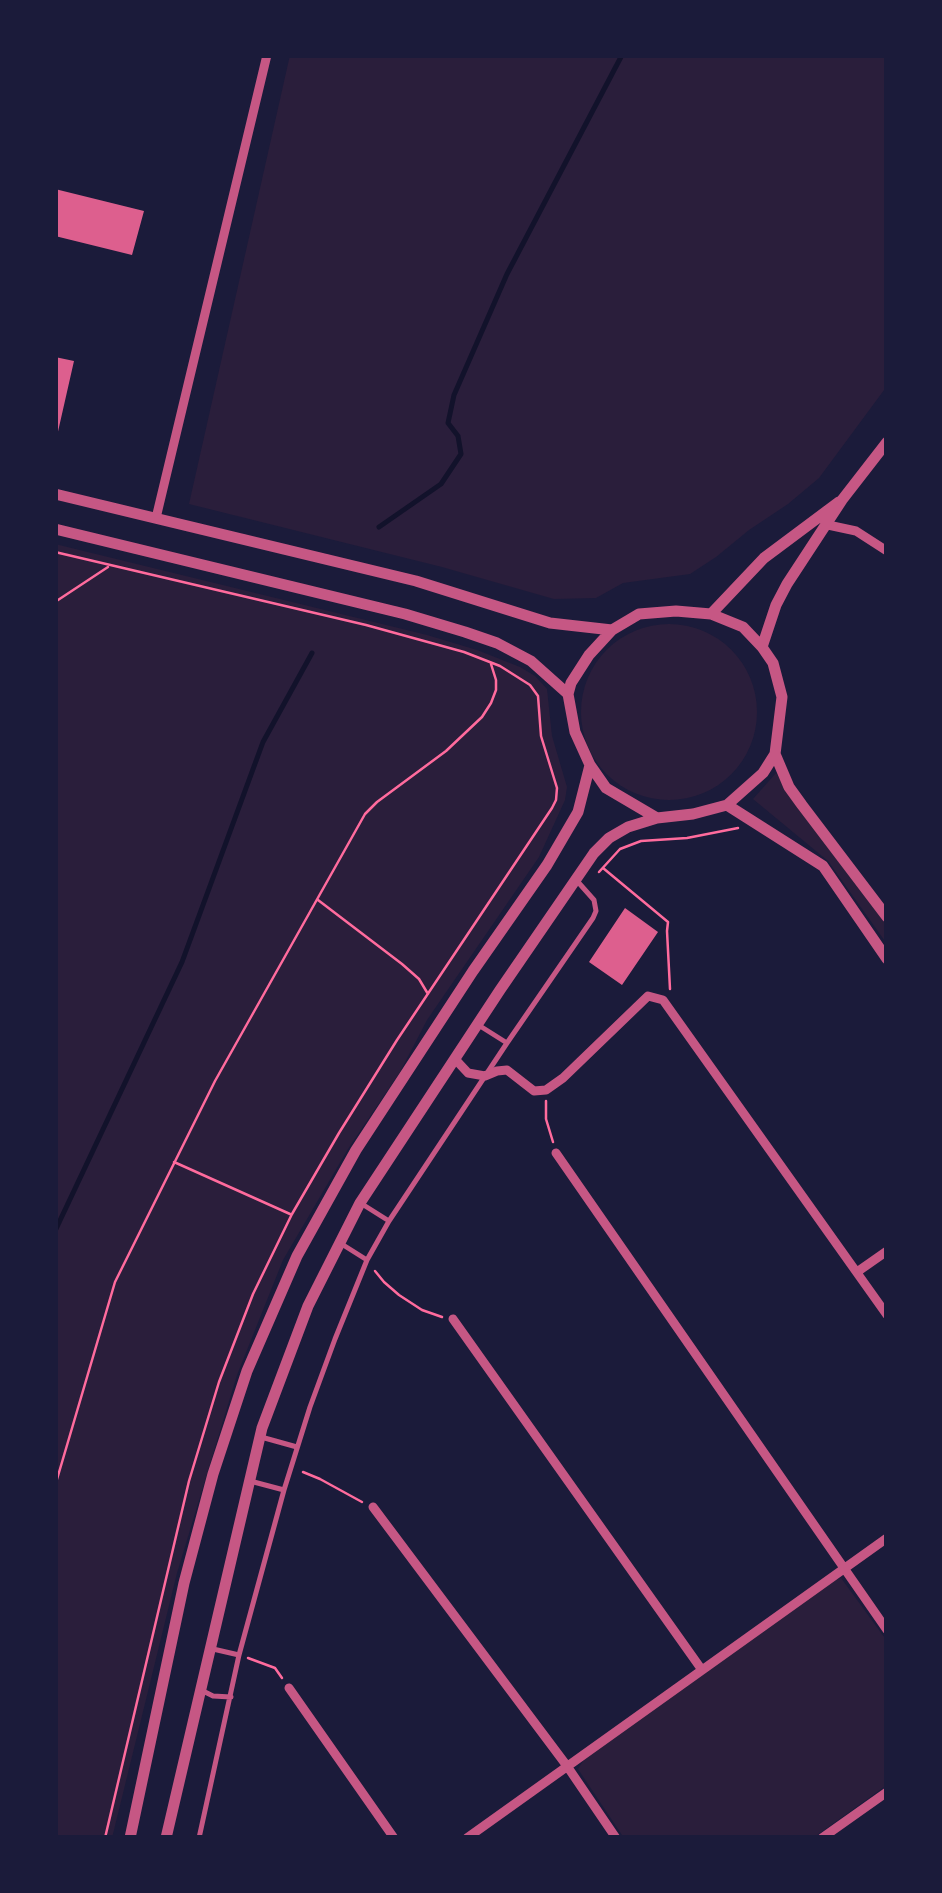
<!DOCTYPE html>
<style>
body{margin:0}
#map{position:relative;width:942px;height:1893px;overflow:hidden;background:#1b1b3a;font-family:Commissioner,sans-serif}
canvas{display:block}
.frame{position:absolute;inset:0;border:58px solid #1b1b3a;pointer-events:none}
</style>
<div id="map">
<canvas width="942" height="1893"></canvas>
<div class="frame"></div>
</div>
<script>
const ctx = document.querySelector('canvas').getContext('2d');
ctx.lineJoin = 'round';
function fillPath(path, color) { ctx.fillStyle = color; ctx.fill(path, 'evenodd'); }
const poly = rows => new Path2D(rows.map(r => 'M' + r).join(''));
function stroke(path, color, width, dash) { ctx.strokeStyle = color; ctx.lineWidth = width; ctx.lineCap = dash ? 'butt' : 'round'; ctx.setLineDash(dash || []); ctx.stroke(path); }
fillPath(poly([
 [290,55,887,55,887,386,819,478,788,504,749,530,716,557,690,574,623,583,596,598,554,599,442,567,189,504],
 [55,544,427,635,477,650,520,667,535,676,547,689,552,736,567,787,565,800,539,857,427,1020,400,1072,348,1149,283,1260,237,1375,177,1573,112,1838,55,1838],
 '581 712a88 88 0 1 1 176 0a88 88 0 1 1-176 0Z',
 [776,773,833,854,887,926,887,944,828,861,753,799],
 [841,1578,887,1641,887,1785,813,1838,624,1838,578,1769,585,1758,834,1580]
]), '#2a1e3b');
stroke(poly([
 [379,527,441,484,461,454,458,436,448,423,454,395,507,274,622,55],
 [55,1231,182,962,263,742,312,653]
]), '#12122b', 5);
fillPath(poly([
 [55,189,144,211,132,255,55,236],
 [55,357,74,361,57,436,55,436],
 [625,908,658,932,622,985,589,962]
]), '#dd5f8e');
stroke(poly([
 [55,552,366,625,464,652,500,666,530,685,538,696,541,736,557,788,556,800,552,808,397,1040,339,1133,292,1214,253,1294,219,1382,189,1481,105,1838],
 [55,602,108,567],
 [603,868,668,922,667,931,670,989],
 [599,872,620,849,641,841,687,838,738,828],
 [318,900,402,964,419,979,428,994],
 [546,1101,546,1119,553,1142],
 [174,1162,290,1214],
 [375,1271,384,1282,399,1295,422,1310,442,1317],
 [303,1472,320,1479,362,1502],
 [55,1486,115,1282,215,1081,365,814,377,802,446,751,482,717,491,703,496,690,496,680,491,664],
 [248,1658,275,1668,282,1678]
]), '#ff6b9d', 2.5);
stroke(poly([
 [480,1026,507,1043],
 [362,1204,389,1221],
 [340,1243,367,1260],
 [261,1437,297,1447],
 [250,1481,284,1490],
 [213,1649,239,1655],
 [201,1690,213,1696,231,1697],
 [199,1838,239,1655,284,1490,310,1407,335,1339,367,1260,389,1221,507,1043,593,918,596,911,594,900,578,882]
]), '#c65784', 5);
stroke(poly([
 [156,518,267,55],
 [828,525,856,531,887,551],
 [455,1059,468,1073,485,1076,497,1071,507,1070,534,1091,546,1090,563,1078,648,996,663,1000,887,1315],
 [556,1153,887,1630],
 [857,1272,887,1251],
 [453,1319,702,1670],
 [373,1507,567,1766,616,1838],
 [289,1688,394,1838],
 [467,1838,887,1538],
 [822,1838,887,1792]
]), '#c65784', 9);
stroke(poly([
 [55,494,416,581,550,623,612,630],
 [55,529,405,614,465,632,497,643,531,661,568,694],
 [676,611,711,614,743,627,762,647,773,663,782,697,775,754,763,773,727,805,693,814,657,818,606,788,590,765,575,732,568,694,571,683,589,655,612,630,639,614,676,611],
 [711,614,764,558,839,502],
 [762,647,776,605,787,584,842,500,887,442],
 [775,754,789,787,802,805,887,917],
 [727,805,823,866,887,959],
 [130,1838,184,1583,213,1474,247,1371,297,1256,356,1150,473,971,547,865,578,812,590,765],
 [166,1838,262,1428,308,1306,360,1203,500,990,594,853,609,838,628,827,657,818]
]), '#c65784', 11);
</script>
